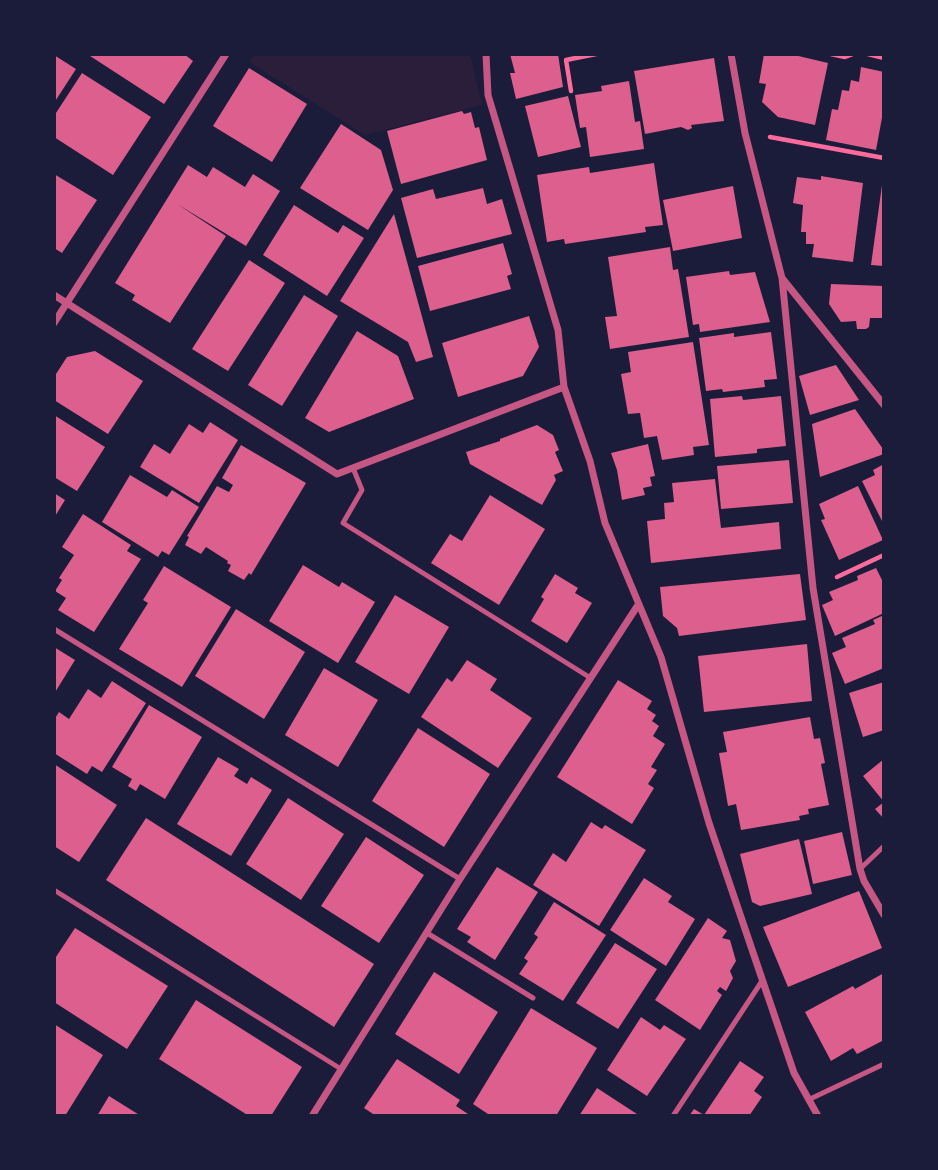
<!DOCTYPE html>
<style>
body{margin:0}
#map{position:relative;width:938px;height:1170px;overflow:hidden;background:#1b1b3a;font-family:Helvetica,sans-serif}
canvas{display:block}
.frame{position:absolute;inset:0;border:56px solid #1b1b3a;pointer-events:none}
</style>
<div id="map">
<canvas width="938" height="1170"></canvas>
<div class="frame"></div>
</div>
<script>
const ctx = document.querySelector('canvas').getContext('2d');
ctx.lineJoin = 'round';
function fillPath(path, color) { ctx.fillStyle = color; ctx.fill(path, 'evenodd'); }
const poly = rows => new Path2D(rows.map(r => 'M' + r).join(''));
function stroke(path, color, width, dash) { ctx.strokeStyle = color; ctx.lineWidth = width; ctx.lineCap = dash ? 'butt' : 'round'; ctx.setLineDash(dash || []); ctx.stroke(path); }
fillPath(poly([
 [254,54,470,54,482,105,365,135,249,62]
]), '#2a1e3b');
fillPath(poly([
 [87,54,184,54,193,61,164,104],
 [510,54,558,54,563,87,516,99,510,73,515,73],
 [764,54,790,54,828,63,815,125,778,117,762,102,766,84,759,83],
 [54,55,76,69,54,103],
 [714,58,724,121,691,125,692,128,688,130,681,127,645,134,634,71],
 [861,67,884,72,884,107,876,150,826,140,832,109,838,110,842,90,849,91,851,80,859,82],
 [249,68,307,104,272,162,213,126],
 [82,73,151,117,113,175,54,137,54,116],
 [629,81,635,122,640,121,644,149,590,157,586,127,580,128,575,95,602,91,601,86],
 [568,96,581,147,538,157,525,106],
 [462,111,464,114,471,112,475,128,479,127,487,160,401,184,387,131],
 [341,124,381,150,393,190,368,230,300,188],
 [654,163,663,225,645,227,646,232,565,244,564,239,547,242,537,175,589,167,590,173],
 [188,165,207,177,213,167,245,187,253,174,280,191,246,246,177,204,226,236,170,323,132,300,135,295,115,283],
 [54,174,97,200,62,253,54,248],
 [821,176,863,183,853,262,812,257,814,244,806,244,806,232,801,232,803,205,793,203,797,177,821,180],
 [882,185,884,185,884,266,871,265],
 [733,186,742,238,673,251,663,200],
 [483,188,487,204,502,199,512,234,417,258,401,198,433,189,436,199],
 [294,205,338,233,343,225,364,238,327,296,263,255],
 [394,214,433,357,416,362,408,342,340,301],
 [503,243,512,274,507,276,511,289,430,311,418,266],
 [670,247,673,270,678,269,689,337,610,349,605,317,617,316,608,257],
 [249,260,285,283,228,371,192,349],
 [729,271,730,275,755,272,770,322,700,332,699,324,693,325,686,277],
 [831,284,884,286,884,318,870,318,869,327,866,329,857,329,856,321,841,322,829,304],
 [304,295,338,316,282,406,248,385],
 [529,316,539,347,523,376,458,397,442,343],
 [357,331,398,356,414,399,329,432,305,418],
 [771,332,777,379,764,380,765,387,723,392,722,389,706,391,699,338,734,333,734,337],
 [693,342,709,445,693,447,694,455,662,460,657,436,644,438,640,413,628,414,621,374,631,372,628,352],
 [95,351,143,381,108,434,54,400,54,377,67,357],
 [836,365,859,400,810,415,799,376],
 [742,396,743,400,781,396,786,446,757,449,757,453,715,457,710,399],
 [855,409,883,449,884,454,820,477,812,424],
 [54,415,105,447,77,491,54,477],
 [210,422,238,440,199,503,140,467,154,444,170,454,189,424,203,433],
 [537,425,553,435,559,450,555,452,563,471,554,475,556,480,542,505,470,464,466,452,500,441,500,439],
 [648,444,655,476,650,477,652,486,643,488,645,495,622,500,617,470,611,453],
 [241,445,306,483,251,575,249,573,244,580,228,571,231,565,227,563,228,561,206,547,201,554,185,545,189,537,187,536,217,486,229,492,233,485,222,478],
 [789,460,793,503,721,509,717,466],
 [884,464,884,525,862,481,875,475,873,470],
 [130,475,167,497,172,490,199,507,169,555,162,551,158,557,102,522],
 [715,479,721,528,779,522,781,549,651,563,647,521,665,519,664,503,674,502,672,483],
 [858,486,883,540,839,560,821,520,825,519,819,504],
 [54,493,65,500,54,518],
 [490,495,545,529,499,605,431,563,450,534,462,541],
 [83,514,131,545,127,551,141,559,94,632,58,610,66,598,55,591,62,580,59,578,74,555,62,547],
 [303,565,339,587,342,582,375,602,338,663,269,621],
 [164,566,231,607,182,687,119,649,148,603,143,600],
 [876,568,884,584,884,613,835,636,822,605,833,600,829,592,858,580,857,576],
 [555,574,578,588,575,593,592,603,567,643,531,621,544,599,541,597],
 [800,574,806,620,679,636,677,628,663,616,660,587],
 [395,595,449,627,409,694,355,662],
 [236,609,305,652,264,719,195,676],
 [884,615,884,668,845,684,832,653,846,647,842,638,875,624,873,620],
 [807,644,812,701,704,712,698,656],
 [54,647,75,660,54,694],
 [467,660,497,679,490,690,532,718,498,768,421,717,447,678,452,682],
 [324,668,378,700,338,767,285,735],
 [618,680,652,701,647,709,656,715,652,721,659,726,653,736,665,744,651,767,657,770,648,784,654,788,632,824,557,777],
 [112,681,146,703,102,772,92,766,87,774,54,753,54,720,59,712,69,719,88,689,101,698],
 [884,682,884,730,863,737,849,693],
 [149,705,202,737,165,799,140,784,136,791,128,786,132,779,112,767],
 [810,717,814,739,820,738,825,763,821,764,829,805,808,809,809,814,799,816,800,820,741,830,736,804,728,806,719,753,727,752,723,732],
 [418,728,490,774,444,847,372,801],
 [218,757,239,769,234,776,247,784,251,777,272,790,231,856,177,824],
 [884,759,884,819,875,809,884,802,863,776],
 [54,764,117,805,79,862,54,846],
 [288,798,344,834,301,900,246,864],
 [146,818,374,964,334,1027,106,880],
 [591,822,602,829,605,825,646,850,599,926,533,885,553,853,566,862],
 [842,832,852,875,813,884,804,841],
 [366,837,424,875,379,943,321,906],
 [799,839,812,894,760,906,752,902,740,854],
 [497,867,538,892,495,960,467,942,471,937,457,929],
 [644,878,672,896,668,902,695,919,666,966,610,930],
 [859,891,882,948,788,987,763,927],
 [554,902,606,935,563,1001,519,974,528,961,524,958,538,937,534,934],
 [708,918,727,931,722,938,730,940,736,961,730,971,733,978,726,991,720,987,717,991,722,995,700,1030,655,1000],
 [75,928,168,986,127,1049,54,1002,54,960],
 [615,943,657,969,618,1029,576,1003],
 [434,972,498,1012,459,1074,395,1034],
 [884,973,884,1040,857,1054,853,1048,831,1061,805,1012,853,986,855,989],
 [196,1000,302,1067,271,1116,249,1116,159,1059],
 [531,1008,597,1048,556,1116,491,1116,473,1104],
 [641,1017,660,1030,664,1025,686,1039,647,1096,607,1070],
 [54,1024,103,1055,65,1116,54,1116],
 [397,1059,460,1100,456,1106,471,1116,376,1116,364,1108],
 [740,1061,764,1077,754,1091,762,1097,749,1116,689,1116,694,1109,704,1115],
 [597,1088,640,1116,579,1116],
 [109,1096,141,1116,97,1116]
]), '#dd5f8e');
stroke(poly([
 [831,54,845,57,853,54],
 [868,54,884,58],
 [571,91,566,60,596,54],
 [770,137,884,158],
 [837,577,884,555]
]), '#ff6b9d', 4.5);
stroke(poly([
 [353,468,362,490,343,523,589,677],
 [54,629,460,879],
 [860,869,884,846],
 [54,890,341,1069],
 [427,933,533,998],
 [808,1100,884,1064],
 [673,1116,762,981]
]), '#c65784', 5);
stroke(poly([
 [486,54,488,95,558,330,564,387,590,461,605,523,661,657,709,823,794,1073,818,1116],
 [731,54,745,133,782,278,884,405],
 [782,278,813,588,860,869,864,881,884,915],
 [54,295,337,474,564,387],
 [54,323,226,54],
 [312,1116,460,879,638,605]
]), '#c65784', 7);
</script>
